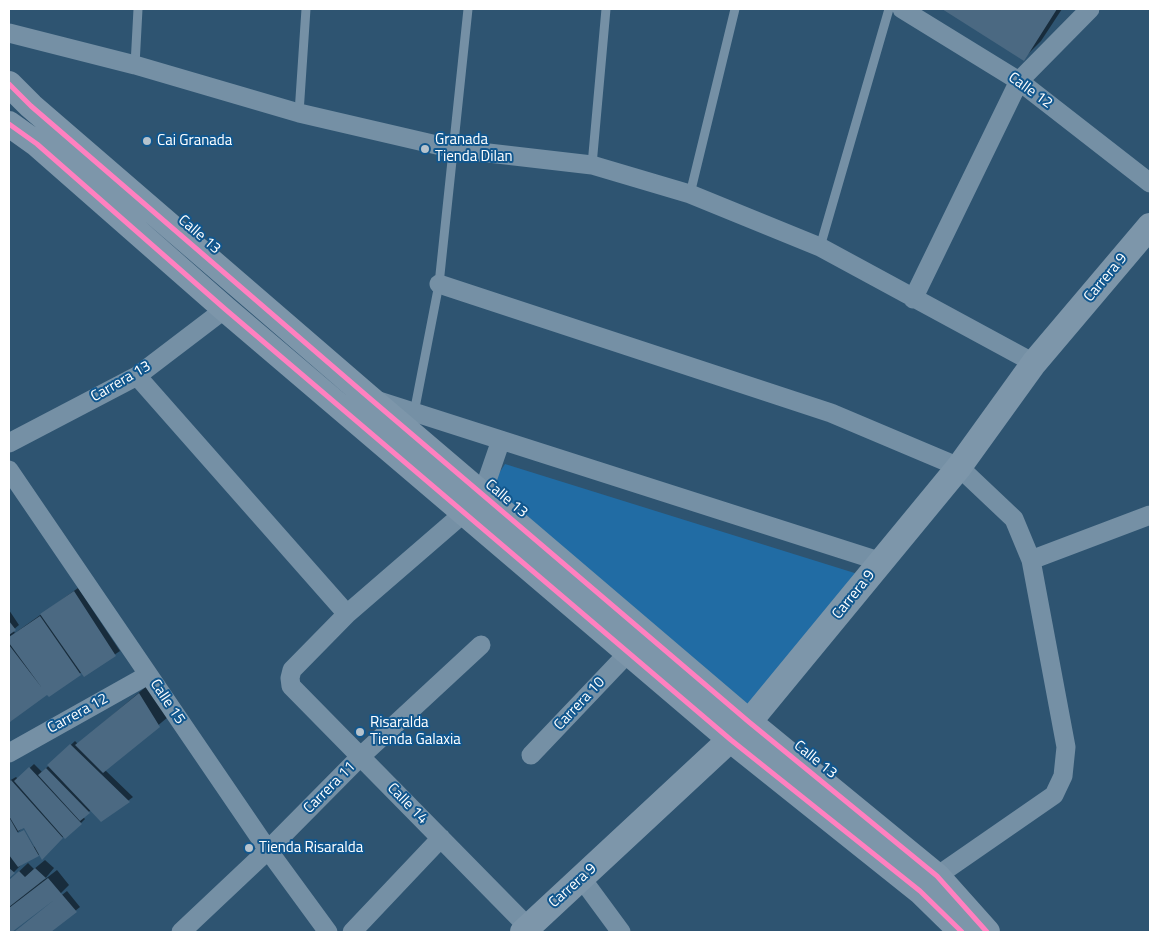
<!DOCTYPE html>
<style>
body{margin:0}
#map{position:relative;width:1159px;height:941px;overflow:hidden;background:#2e5471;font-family:"Titillium Web",sans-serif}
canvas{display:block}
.frame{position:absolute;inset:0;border:10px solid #fff;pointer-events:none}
</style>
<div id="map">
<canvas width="1159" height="941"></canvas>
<div class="frame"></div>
</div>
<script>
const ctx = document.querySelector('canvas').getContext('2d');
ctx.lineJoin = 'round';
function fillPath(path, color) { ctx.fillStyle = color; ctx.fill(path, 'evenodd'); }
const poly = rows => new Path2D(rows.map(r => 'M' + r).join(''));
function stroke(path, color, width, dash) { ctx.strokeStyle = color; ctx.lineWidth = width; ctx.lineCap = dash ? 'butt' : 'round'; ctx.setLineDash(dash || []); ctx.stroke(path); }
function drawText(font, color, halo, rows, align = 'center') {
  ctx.font = font + ' "Titillium Web",sans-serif'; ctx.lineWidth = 4; ctx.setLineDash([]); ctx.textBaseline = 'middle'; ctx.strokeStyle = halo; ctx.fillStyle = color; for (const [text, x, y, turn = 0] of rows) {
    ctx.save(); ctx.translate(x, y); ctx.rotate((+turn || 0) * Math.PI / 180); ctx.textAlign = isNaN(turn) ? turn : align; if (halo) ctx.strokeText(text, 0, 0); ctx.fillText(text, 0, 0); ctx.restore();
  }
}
fillPath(poly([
 [505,464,861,575,743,714,489,489]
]), '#216ca4');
fillPath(poly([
 [945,9,1062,9,1041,41,1023,59],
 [78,588,120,651,84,675,82,672,47,693,11,721,9,718,9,610,19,625,13,630,15,633],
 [148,685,168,717,105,770,133,797,101,821,91,810,83,817,85,819,81,823,64,836,42,858,40,854,22,864,9,877,9,781,16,777,18,779,34,764,42,772,75,741,78,744],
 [25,826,35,846,34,847,24,831,13,836],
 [45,860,54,868,44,880,57,870,69,885,57,897,58,898,67,891,80,907,49,932,15,932,53,902,52,900,9,932,9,881,28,863,34,869]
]), '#0007');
fillPath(poly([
 [942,9,1057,9,1024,61],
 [74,591,116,656,84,677,40,614],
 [40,616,81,675,49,697,47,695,10,722,9,645,42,688,9,643,9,637],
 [9,621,16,630,9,635],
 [139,693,160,727,103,773,75,745],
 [70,744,130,802,101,822,47,765],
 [29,767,82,824,65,839,14,781],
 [46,768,90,813,80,821,38,775],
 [11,780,63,838,42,860,24,828,18,831,9,816,9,781],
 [9,817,18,833,24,830,39,856,18,867,9,855],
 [9,868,15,873,9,878],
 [35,868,46,878,9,907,9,880,19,871,25,877],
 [48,878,77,912,51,932,14,932,54,900,12,932,9,932,9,908]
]), '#4b6982');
stroke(poly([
 [135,65,138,9],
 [299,113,306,9],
 [592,165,606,9],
 [690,194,735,9],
 [820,247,889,9],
 [414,413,439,284,468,9]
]), '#7590a5', 9);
stroke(poly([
 [902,9,1019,81,1150,183],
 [9,33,135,65,299,113,454,149,592,165,690,194,820,247,1034,363],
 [439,284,831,413,959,467,1014,519,1031,560],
 [913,299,1019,81,1090,9],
 [137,376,347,614],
 [379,401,882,562],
 [9,443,137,376,225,309],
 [9,470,268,850,328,932],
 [482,495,501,440],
 [465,512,347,614,292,670,290,678,291,686,528,927],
 [9,753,148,675],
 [531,755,629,652],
 [937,876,1054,795,1063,776,1066,747,1031,560,1150,515],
 [582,879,621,932],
 [181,932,268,850,360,757,481,645],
 [352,932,441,838]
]), '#7590a5', 19);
stroke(poly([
 [9,84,31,106,367,396,749,722,937,876,987,932],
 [9,124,37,144,225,309,731,740,920,891,962,932],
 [523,932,749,722,959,467,1034,363,1150,226]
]), '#7d96aa', 26);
stroke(poly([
 [9,84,31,106,367,396,749,722,937,876,987,932],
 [9,124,37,144,225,309,731,740,920,891,962,932]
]), '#ff80c0', 5);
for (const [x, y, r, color] of [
 [147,141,5,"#b6c3cd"],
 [425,149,5,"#b6c3cd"],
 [360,732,5,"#b6c3cd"],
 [249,848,5,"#b6c3cd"]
]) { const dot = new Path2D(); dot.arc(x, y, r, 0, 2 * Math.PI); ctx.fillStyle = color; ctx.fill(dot); stroke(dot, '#11578e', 2); }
drawText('15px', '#fff', '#11578e', [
 ["Calle 12",1030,91,36],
 ["Calle 13",199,235,41],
 ["Carrera 9",1106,278,-50],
 ["Carrera 13",121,382,-30],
 ["Calle 13",506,499,40],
 ["Carrera 9",854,595,-51],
 ["Calle 15",167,702,56],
 ["Carrera 10",580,704,-47],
 ["Carrera 12",78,714,-29],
 ["Calle 13",815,760,39],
 ["Carrera 11",330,788,-45],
 ["Calle 14",407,804,45],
 ["Carrera 9",573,886,-42]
]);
drawText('15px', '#fff', '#11578e', [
 ["Granada",435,140],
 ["Tienda Dilan",435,157],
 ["Cai Granada",157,141],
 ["Risaralda",370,723],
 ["Tienda Galaxia",370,740],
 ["Tienda Risaralda",259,848]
], 'left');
</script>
